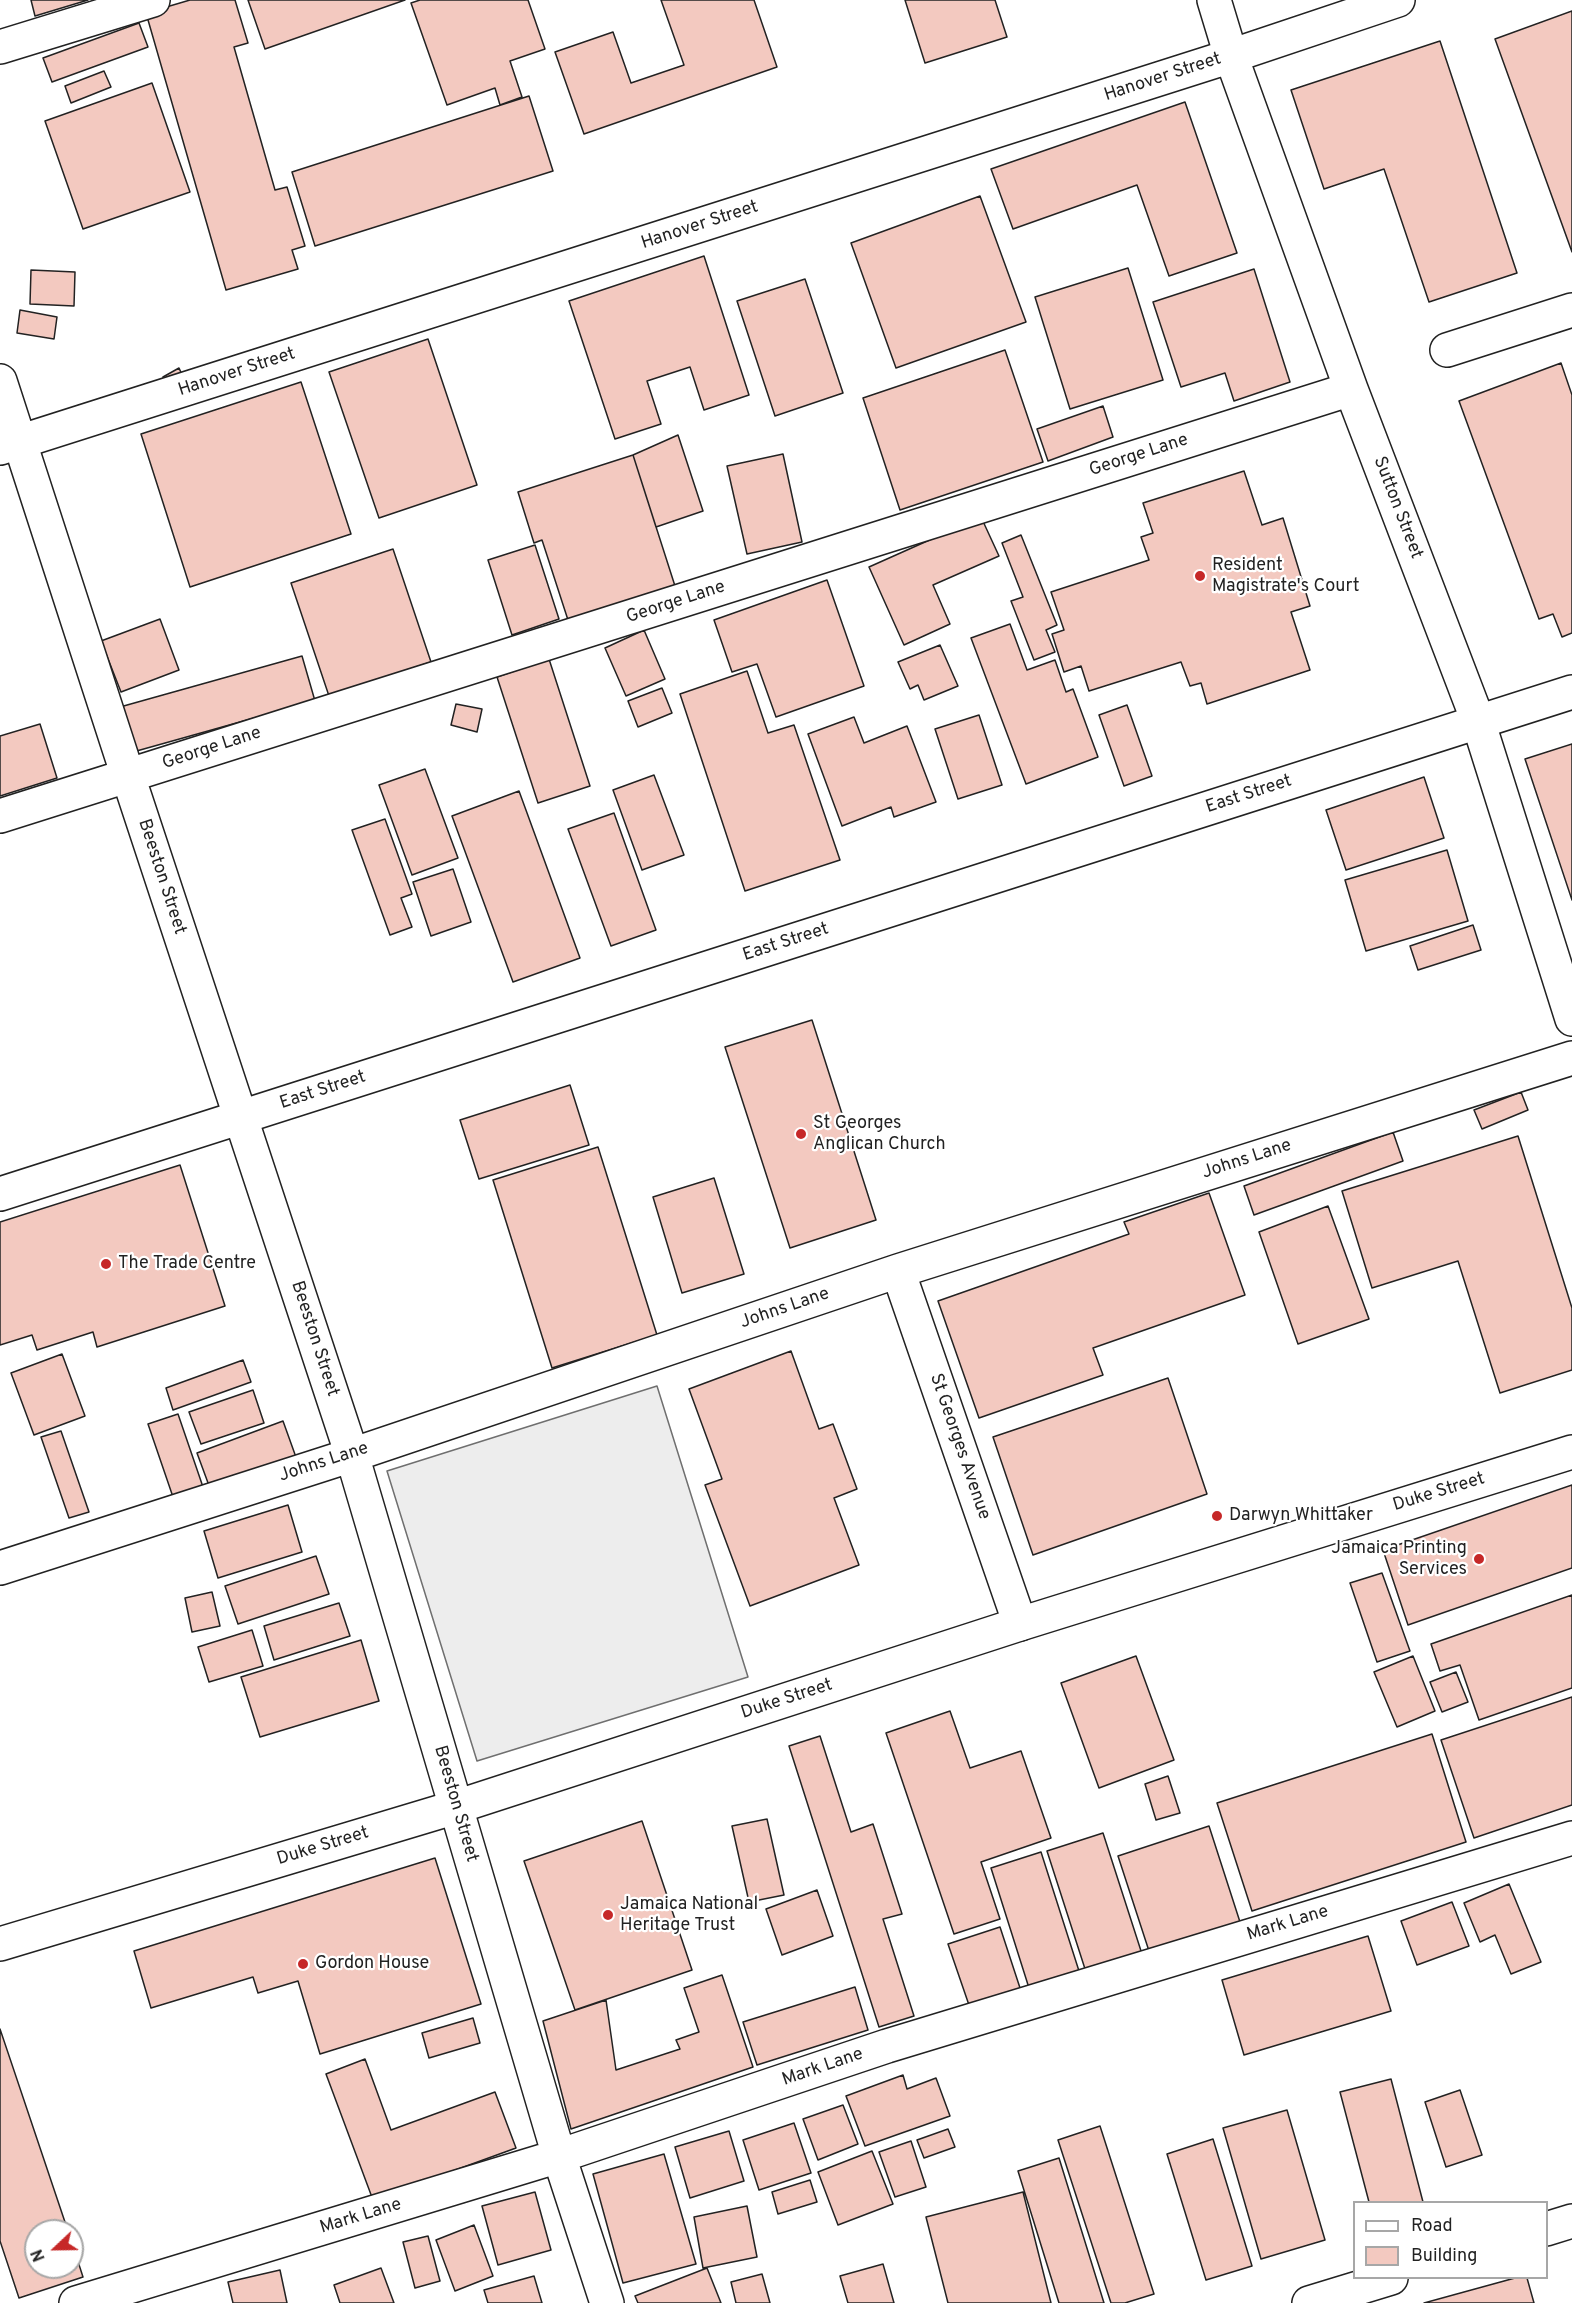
<!DOCTYPE html>
<style>
body{margin:0}
#map{position:relative;width:1572px;height:2303px;overflow:hidden;background:#fff;font-family:Overpass,sans-serif}
canvas{display:block}
.legend{position:absolute;left:1353px;top:2201px;width:195px;height:78px;box-sizing:border-box;background:#fff;border:2px solid #a7a7a7;margin:0;padding:8px 10px;list-style:none;font-size:18px;color:#222}
.legend li{display:flex;align-items:center;gap:12px;height:30px}
.legend b{width:30px;border:2px solid #a7a7a7}
.north{position:absolute;left:24px;top:2219px;width:60px;height:60px;box-sizing:border-box;background:#fff;border:2px solid #a7a7a7;border-radius:50%;rotate:248deg;font-size:16px;font-weight:700;line-height:24px;text-align:center;color:#222}
.north::after{content:'';display:block;margin:auto;width:21px;height:27px;background:#c62828;clip-path:polygon(50% 0,100% 100%,50% 72%,0 100%)}
</style>
<div id="map">
<canvas width="1572" height="2303"></canvas>
<ul class="legend">
<li><b style="height:8px;background:#fff"></b>Road</li>
<li><b style="height:16px;background:#f3c9c0"></b>Building</li>
</ul>
<div class="north">N</div>
</div>
<script>
const ctx = document.querySelector('canvas').getContext('2d');
ctx.lineJoin = 'round';
function fillPath(path, color) { ctx.fillStyle = color; ctx.fill(path, 'evenodd'); }
const poly = rows => new Path2D(rows.map(r => 'M' + r).join(''));
function stroke(path, color, width, dash) { ctx.strokeStyle = color; ctx.lineWidth = width; ctx.lineCap = dash ? 'butt' : 'round'; ctx.setLineDash(dash || []); ctx.stroke(path); }
function drawText(font, color, halo, rows, align = 'center') {
  ctx.font = font + ' Overpass,sans-serif'; ctx.lineWidth = 4.5; ctx.setLineDash([]); ctx.textBaseline = 'middle'; ctx.strokeStyle = halo; ctx.fillStyle = color; for (const [text, x, y, turn = 0] of rows) {
    ctx.save(); ctx.translate(x, y); ctx.rotate((+turn || 0) * Math.PI / 180); ctx.textAlign = isNaN(turn) ? turn : align; if (halo) ctx.strokeText(text, 0, 0); ctx.fillText(text, 0, 0); ctx.restore();
  }
}
const parking = poly([
 [657,1386,748,1677,477,1761,387,1471,657,1386]
]);
fillPath(parking, '#ededed');
stroke(parking, '#6f6f6f', 1.5);
const building = poly([
 [31,0,88,0,35,16,31,0],
 [190,0,235,0,248,43,234,47,275,190,287,187,305,246,292,250,298,269,226,290,146,13,190,0],
 [248,0,405,0,265,49,248,0],
 [420,0,528,0,545,49,510,61,522,97,500,105,495,88,447,105,411,3,420,0],
 [661,0,754,0,777,67,584,134,555,52,613,32,631,83,684,65,661,0],
 [905,0,995,0,1007,37,925,63,905,0],
 [1572,11,1572,252,1495,39,1572,11],
 [139,23,148,47,52,82,43,58,139,23],
 [1440,41,1517,273,1429,302,1384,169,1324,189,1291,90,1440,41],
 [104,71,111,87,71,103,65,86,104,71],
 [152,83,190,192,83,229,45,121,152,83],
 [529,96,553,171,315,246,292,172,529,96],
 [1185,102,1237,253,1169,276,1137,185,1013,229,991,169,1185,102],
 [980,196,1026,322,896,368,851,243,980,196],
 [704,256,749,395,704,410,690,367,647,381,661,424,615,439,569,301,704,256],
 [1128,268,1163,380,1070,409,1035,297,1128,268],
 [1254,269,1290,382,1234,401,1225,373,1181,387,1153,302,1254,269],
 [31,270,75,272,74,306,30,304,31,270],
 [805,279,843,393,775,416,737,301,805,279],
 [20,310,57,317,54,339,17,333,20,310],
 [428,339,477,485,379,518,329,372,428,339],
 [1005,350,1043,462,900,510,863,398,1005,350],
 [1561,363,1572,395,1572,633,1562,637,1553,614,1539,619,1459,401,1561,363],
 [179,368,184,379,169,387,163,377,179,368],
 [301,382,351,534,190,587,141,434,301,382],
 [1103,406,1113,437,1048,461,1037,429,1103,406],
 [678,435,703,511,656,527,633,455,678,435],
 [783,454,802,542,747,554,727,466,783,454],
 [633,455,675,586,568,620,542,540,534,543,518,492,633,455],
 [1244,471,1262,525,1283,518,1310,606,1291,612,1310,670,1207,704,1201,683,1190,686,1181,662,1089,691,1081,666,1064,672,1052,634,1064,630,1051,592,1149,560,1141,537,1153,533,1143,503,1244,471],
 [981,517,999,556,933,585,950,624,904,645,869,567,981,517],
 [1021,535,1057,625,1046,630,1055,652,1034,660,1011,601,1023,597,1002,543,1021,535],
 [535,545,559,619,512,635,488,560,535,545],
 [393,549,431,662,329,696,291,583,393,549],
 [827,580,864,686,776,717,757,664,732,672,714,620,827,580],
 [160,619,179,670,121,692,101,641,160,619],
 [1010,624,1027,670,1055,660,1066,692,1073,689,1098,757,1026,784,971,638,1010,624],
 [644,630,665,679,626,696,605,648,644,630],
 [940,645,958,686,924,700,918,685,910,689,898,662,940,645],
 [302,656,315,701,133,752,120,707,302,656],
 [549,659,590,786,538,803,497,677,549,659],
 [747,671,768,733,794,725,840,860,745,891,680,694,747,671],
 [662,688,672,713,638,727,628,701,662,688],
 [456,704,482,709,477,732,451,725,456,704],
 [1127,705,1152,776,1124,786,1099,715,1127,705],
 [979,715,1002,785,958,799,935,729,979,715],
 [854,717,864,743,907,726,936,802,894,817,891,807,842,826,808,734,854,717],
 [40,724,57,778,0,796,0,736,40,724],
 [1572,744,1572,900,1525,759,1572,744],
 [425,769,458,858,412,875,379,785,425,769],
 [654,775,684,855,642,870,613,790,654,775],
 [1424,777,1444,838,1346,870,1326,810,1424,777],
 [519,791,580,958,513,982,452,816,519,791],
 [614,813,656,930,611,946,568,829,614,813],
 [385,819,412,894,401,898,412,927,390,935,352,830,385,819],
 [1447,850,1468,921,1366,951,1345,880,1447,850],
 [453,869,471,922,431,936,413,882,453,869],
 [1473,925,1481,950,1418,970,1410,946,1473,925],
 [812,1020,876,1220,790,1248,725,1047,812,1020],
 [570,1085,589,1145,479,1179,460,1120,570,1085],
 [1521,1092,1528,1110,1482,1129,1474,1110,1521,1092],
 [1393,1132,1403,1161,1254,1215,1244,1186,1393,1132],
 [1518,1136,1572,1308,1572,1370,1500,1393,1458,1261,1372,1288,1342,1191,1518,1136],
 [598,1147,657,1335,552,1368,493,1180,598,1147],
 [180,1165,225,1306,97,1347,93,1332,37,1350,32,1335,0,1345,0,1222,180,1165],
 [714,1178,744,1274,682,1293,653,1197,714,1178],
 [1209,1193,1245,1295,1093,1348,1103,1375,979,1418,938,1301,1129,1234,1124,1222,1209,1193],
 [1328,1206,1369,1319,1298,1344,1259,1232,1328,1206],
 [791,1351,819,1429,833,1424,857,1489,834,1498,859,1565,750,1606,705,1485,722,1479,689,1389,791,1351],
 [62,1354,85,1416,34,1435,11,1373,62,1354],
 [243,1360,251,1382,173,1410,166,1388,243,1360],
 [1168,1378,1207,1494,1033,1555,993,1437,1168,1378],
 [253,1390,264,1423,201,1444,189,1412,253,1390],
 [178,1414,203,1487,173,1497,148,1424,178,1414],
 [283,1421,297,1460,211,1491,197,1453,283,1421],
 [61,1431,89,1512,69,1518,41,1437,61,1431],
 [1572,1485,1572,1568,1408,1625,1383,1550,1572,1485],
 [288,1505,302,1552,218,1578,204,1531,288,1505],
 [316,1556,329,1594,238,1624,225,1586,316,1556],
 [1382,1573,1410,1651,1377,1662,1350,1583,1382,1573],
 [212,1592,220,1626,192,1632,185,1598,212,1592],
 [1572,1595,1572,1688,1479,1720,1460,1665,1440,1671,1431,1644,1572,1595],
 [339,1603,350,1636,274,1660,264,1626,339,1603],
 [252,1630,263,1666,209,1682,198,1647,252,1630],
 [361,1640,379,1701,260,1737,241,1677,361,1640],
 [1136,1656,1174,1760,1099,1788,1061,1683,1136,1656],
 [1413,1656,1435,1711,1397,1727,1374,1672,1413,1656],
 [1456,1672,1468,1702,1442,1712,1430,1682,1456,1672],
 [1572,1697,1572,1805,1474,1838,1441,1740,1572,1697],
 [950,1711,970,1768,1021,1751,1051,1838,981,1862,1000,1919,954,1934,886,1733,950,1711],
 [1432,1734,1466,1842,1252,1911,1217,1803,1432,1734],
 [820,1736,851,1832,873,1824,902,1914,883,1919,914,2016,879,2027,789,1746,820,1736],
 [1168,1776,1180,1813,1156,1820,1145,1784,1168,1776],
 [767,1819,784,1895,749,1902,732,1826,767,1819],
 [642,1821,692,1970,575,2010,524,1861,642,1821],
 [1209,1826,1240,1922,1149,1951,1118,1856,1209,1826],
 [1103,1833,1142,1954,1086,1972,1047,1851,1103,1833],
 [1041,1852,1079,1971,1029,1988,991,1868,1041,1852],
 [435,1858,481,2004,320,2054,298,1981,258,1993,253,1977,151,2008,134,1951,435,1858],
 [1509,1884,1541,1962,1511,1974,1495,1935,1480,1942,1464,1903,1509,1884],
 [817,1890,833,1936,782,1955,766,1909,817,1890],
 [1452,1902,1469,1946,1417,1965,1401,1921,1452,1902],
 [1000,1927,1021,1991,970,2008,948,1944,1000,1927],
 [1368,1936,1391,2011,1244,2055,1222,1980,1368,1936],
 [722,1975,753,2067,571,2129,543,2021,606,2000,616,2070,680,2049,676,2040,699,2032,684,1988,722,1975],
 [855,1987,868,2030,757,2065,743,2022,855,1987],
 [473,2018,480,2043,429,2058,422,2033,473,2018],
 [0,2029,68,2231,36,2231,36,2267,72,2267,72,2243,83,2277,19,2298,0,2241,0,2029],
 [365,2059,391,2130,495,2092,516,2148,373,2200,326,2074,365,2059],
 [903,2075,907,2089,936,2078,950,2116,865,2146,846,2096,903,2075],
 [1391,2079,1423,2202,1369,2202,1340,2092,1391,2079],
 [1460,2090,1482,2155,1446,2167,1425,2102,1460,2090],
 [843,2105,858,2144,818,2160,803,2119,843,2105],
 [1287,2110,1325,2240,1261,2259,1223,2128,1287,2110],
 [794,2123,811,2173,759,2190,743,2140,794,2123],
 [1100,2126,1154,2294,1125,2303,1111,2303,1058,2140,1100,2126],
 [948,2129,955,2147,924,2158,917,2140,948,2129],
 [729,2131,744,2181,690,2198,675,2147,729,2131],
 [1213,2139,1252,2266,1206,2280,1167,2154,1213,2139],
 [911,2141,926,2187,895,2197,879,2152,911,2141],
 [872,2151,893,2204,838,2225,818,2172,872,2151],
 [664,2154,696,2264,623,2283,593,2174,664,2154],
 [1059,2158,1104,2303,1059,2303,1018,2171,1059,2158],
 [810,2180,817,2202,778,2214,772,2192,810,2180],
 [535,2192,551,2250,498,2265,482,2206,535,2192],
 [1023,2192,1051,2303,948,2303,926,2217,1023,2192],
 [747,2206,757,2257,703,2268,694,2217,747,2206],
 [474,2225,493,2276,455,2291,436,2240,474,2225],
 [428,2236,440,2281,415,2288,403,2242,428,2236],
 [883,2264,894,2303,848,2303,840,2276,883,2264],
 [381,2268,394,2303,340,2303,334,2285,381,2268],
 [707,2268,721,2303,638,2303,635,2296,707,2268],
 [280,2270,287,2303,233,2303,228,2282,280,2270],
 [762,2274,770,2303,736,2303,731,2282,762,2274],
 [534,2276,542,2303,488,2303,484,2290,534,2276],
 [1515,2278,1527,2278,1534,2303,1424,2303,1515,2278]
]);
fillPath(building, '#f3c9c0');
stroke(building, '#222', 1.5);
const street = poly([
 [1214,0,1231,56,1351,389,1478,721,1572,1019],
 [0,47,153,0],
 [1447,350,1572,310],
 [0,381,128,776,352,1455,559,2156,607,2303],
 [0,448,1231,56,1398,0],
 [0,816,1351,389],
 [898,1271,1020,1624],
 [0,1568,352,1455,898,1271,1572,1058],
 [1546,2229,1572,2221],
 [76,2303,559,2156,887,2046,1572,1838],
 [1309,2303,1391,2278]
]);
const secondary = poly([
 [0,1194,1572,692],
 [0,1944,456,1807,1020,1624,1572,1452]
]);
stroke(street, '#222', 36);
stroke(secondary, '#222', 36);
stroke(street, '#fff', 33);
stroke(secondary, '#fff', 33);
for (const [x, y, r, color] of [
 [1200,576,6,"#c62828"],
 [801,1134,6,"#c62828"],
 [106,1264,6,"#c62828"],
 [1217,1516,6,"#c62828"],
 [1479,1559,6,"#c62828"],
 [608,1915,6,"#c62828"],
 [303,1964,6,"#c62828"]
]) { const dot = new Path2D(); dot.arc(x, y, r, 0, 2 * Math.PI); ctx.fillStyle = color; ctx.fill(dot); stroke(dot, '#fff', 2); }
drawText('18px', '#222', '#fff', [
 ["Hanover Street",1163,78,-18],
 ["Hanover Street",700,226,-18],
 ["Hanover Street",237,373,-18],
 ["George Lane",1139,456,-18],
 ["Sutton Street",1397,508,69],
 ["George Lane",676,603,-18],
 ["George Lane",212,749,-18],
 ["East Street",1249,795,-18],
 ["Beeston Street",161,877,72],
 ["East Street",786,943,-18],
 ["East Street",323,1091,-18],
 ["Johns Lane",1247,1160,-18],
 ["Johns Lane",785,1309,-19],
 ["Beeston Street",314,1339,72],
 ["St Georges Avenue",959,1447,71],
 ["Johns Lane",324,1463,-18],
 ["Duke Street",1439,1493,-17],
 ["Duke Street",787,1700,-18],
 ["Beeston Street",455,1804,74],
 ["Duke Street",323,1847,-17],
 ["Mark Lane",1288,1924,-17],
 ["Mark Lane",823,2068,-19],
 ["Mark Lane",361,2217,-17]
]);
drawText('18px', '#222', '#fff', [
 ["Resident",1212,566],
 ["Magistrate's Court",1212,587],
 ["St Georges",813,1124],
 ["Anglican Church",813,1145],
 ["The Trade Centre",118,1264],
 ["Darwyn Whittaker",1229,1516],
 ["Jamaica Printing",1467,1549,"right"],
 ["Services",1467,1570,"right"],
 ["Jamaica National",620,1905],
 ["Heritage Trust",620,1926],
 ["Gordon House",315,1964]
], 'left');
</script>
